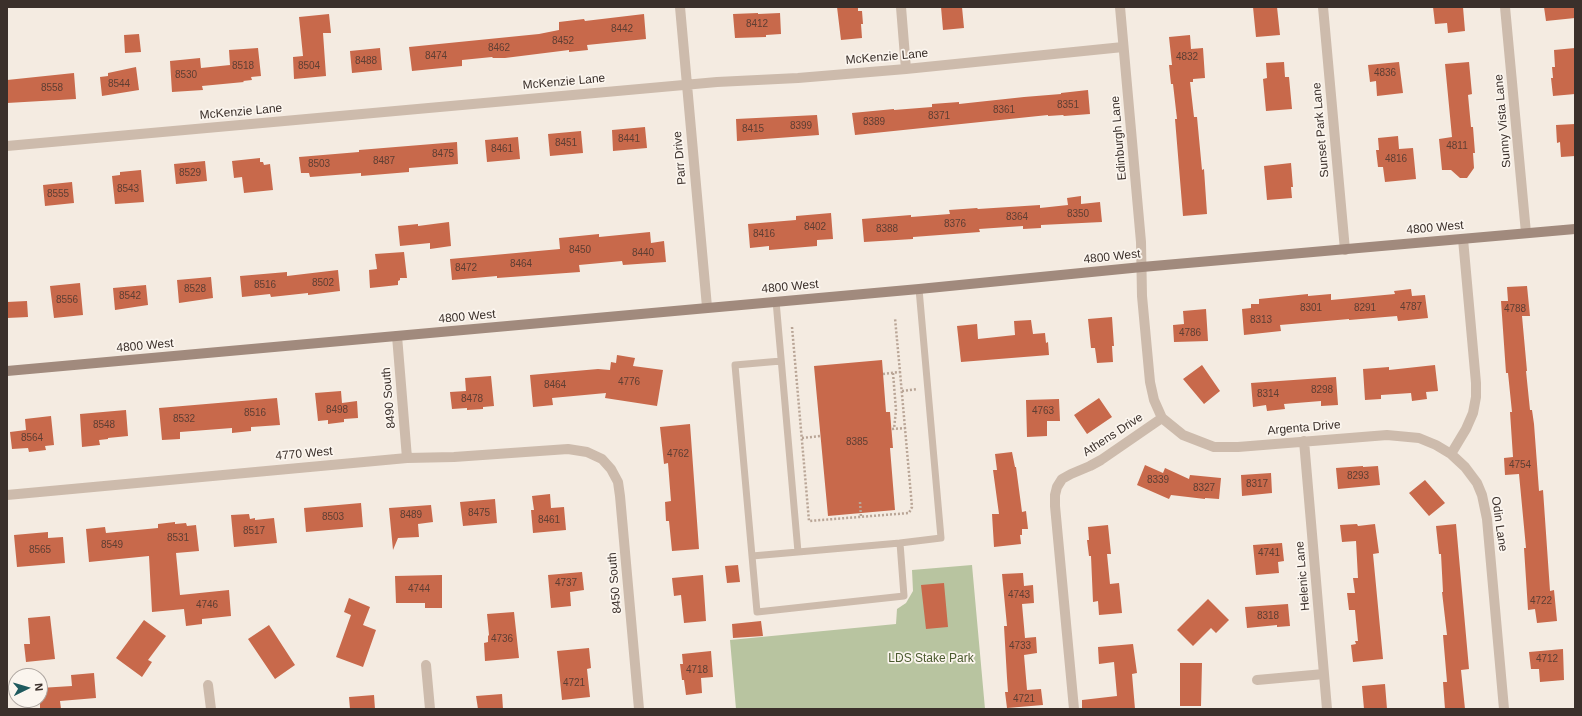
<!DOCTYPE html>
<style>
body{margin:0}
#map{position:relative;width:1582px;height:716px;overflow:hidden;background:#f4ebe1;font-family:Helvetica,sans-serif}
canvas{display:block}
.frame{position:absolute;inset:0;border:8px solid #3b302b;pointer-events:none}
.north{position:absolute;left:8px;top:668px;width:40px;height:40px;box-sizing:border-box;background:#fbf5ee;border:1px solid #aea6a0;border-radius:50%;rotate:85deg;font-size:11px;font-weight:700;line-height:16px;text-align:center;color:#3b302b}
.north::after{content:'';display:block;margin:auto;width:14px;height:18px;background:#1f5a5e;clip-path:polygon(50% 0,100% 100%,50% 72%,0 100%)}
</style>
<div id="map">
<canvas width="1582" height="716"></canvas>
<div class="frame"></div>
<div class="north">N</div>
</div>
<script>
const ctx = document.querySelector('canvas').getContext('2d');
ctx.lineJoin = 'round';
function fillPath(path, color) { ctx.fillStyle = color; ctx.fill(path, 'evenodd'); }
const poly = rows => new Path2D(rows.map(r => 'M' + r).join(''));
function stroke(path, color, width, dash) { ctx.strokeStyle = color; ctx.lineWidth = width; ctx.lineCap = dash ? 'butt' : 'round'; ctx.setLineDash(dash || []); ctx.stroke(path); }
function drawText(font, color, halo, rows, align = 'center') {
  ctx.font = font + ' Helvetica,sans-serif'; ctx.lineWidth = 3.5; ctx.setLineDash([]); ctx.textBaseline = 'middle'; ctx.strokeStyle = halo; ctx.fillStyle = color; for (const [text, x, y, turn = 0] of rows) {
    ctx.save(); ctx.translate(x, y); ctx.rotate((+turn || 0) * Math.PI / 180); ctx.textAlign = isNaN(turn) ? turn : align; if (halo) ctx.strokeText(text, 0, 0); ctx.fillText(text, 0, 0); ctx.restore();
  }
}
fillPath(poly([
 [972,565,985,709,736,709,730,640,896,624,897,609,906,603,913,591,912,570]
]), '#b8c4a0');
fillPath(poly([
 [837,7,858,7,858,11,862,11,863,24,861,24,862,38,841,40],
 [941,7,962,7,964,28,943,30],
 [1253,7,1277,7,1280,35,1256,37],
 [1433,7,1463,7,1465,31,1448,33,1447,23,1435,24],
 [1544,7,1575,7,1575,18,1546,21],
 [758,13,758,14,780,13,781,34,766,35,766,37,735,38,733,14],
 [329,14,331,33,323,33,326,76,294,79,293,57,303,56,299,17],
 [644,14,646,39,587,45,588,50,569,52,569,50,505,58,493,58,492,57,462,60,462,66,412,71,409,47,539,34,559,30,559,22,584,19,585,21],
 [139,34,141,52,125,53,124,35],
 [1190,35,1191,49,1203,48,1205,78,1193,79,1193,82,1190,82,1194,117,1197,117,1202,170,1204,169,1207,214,1183,216,1175,119,1177,119,1173,84,1171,84,1169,65,1172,65,1169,37],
 [258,48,261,76,251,77,252,80,243,81,244,82,202,86,203,90,172,92,170,61,200,58,201,68,230,65,229,50],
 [380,48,382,70,352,73,350,51],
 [1575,48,1575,94,1553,96,1551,78,1553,78,1552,67,1555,67,1554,50],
 [1284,62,1285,77,1289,77,1292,109,1266,111,1263,79,1267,78,1266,63],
 [1399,62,1403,93,1377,96,1376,81,1370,82,1368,65],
 [1469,62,1472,94,1468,95,1471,127,1473,127,1475,153,1473,153,1474,168,1467,178,1460,178,1451,170,1442,170,1439,139,1452,137,1445,64],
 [136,67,139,90,102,96,100,77,108,76,108,73],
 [74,73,76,99,7,103,7,80],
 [1088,90,1090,114,1064,116,1063,115,1048,116,1048,115,855,135,852,113,894,109,894,110,932,107,932,104,959,102,959,104,1024,97,1061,94,1061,93],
 [817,115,819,135,737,141,736,119],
 [1575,124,1575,156,1561,157,1560,142,1557,143,1556,125],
 [645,127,647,148,613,151,612,130],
 [581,131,583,153,550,156,548,134],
 [1398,136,1399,149,1413,148,1416,179,1385,182,1383,167,1378,167,1376,150,1379,150,1378,138],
 [518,137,520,159,487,162,485,140],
 [457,142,458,164,409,168,409,172,361,176,361,173,310,177,309,173,301,173,299,157,359,152,359,150],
 [260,158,260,162,263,162,264,165,270,164,273,190,244,193,242,177,234,178,232,161],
 [205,161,207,181,176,184,174,164],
 [1291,163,1293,187,1291,187,1292,198,1267,200,1264,166],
 [141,170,144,202,115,204,112,176,120,175,120,172],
 [72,182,74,203,45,206,43,185],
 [1081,196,1081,204,1100,202,1102,222,1041,225,1041,228,1023,229,1023,226,979,229,980,232,913,237,913,239,864,242,862,219,911,215,911,217,950,214,949,210,977,208,978,209,1040,205,1040,208,1068,205,1067,198],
 [831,213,833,239,817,240,817,246,769,250,769,246,750,248,748,224,796,220,796,216],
 [449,222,451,246,430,249,430,243,400,246,398,226,418,224,418,226],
 [650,232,651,243,664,241,666,262,623,265,622,261,579,265,580,272,497,278,497,276,452,280,450,259,560,249,559,238,599,234,599,237],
 [404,252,407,278,400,278,400,280,398,281,398,285,370,288,369,270,377,269,375,254],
 [338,270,340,291,308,295,308,293,271,297,270,294,242,297,240,276,287,272,287,276],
 [211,277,213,298,179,303,177,280],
 [80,283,83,315,54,318,50,286],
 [146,285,148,305,115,310,113,288],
 [1527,286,1530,316,1522,316,1527,371,1526,371,1530,410,1532,410,1534,424,1539,491,1543,490,1550,591,1554,590,1557,621,1537,623,1535,609,1528,610,1524,548,1526,548,1519,474,1505,475,1504,458,1513,457,1510,412,1512,412,1508,373,1506,373,1501,301,1508,301,1507,287],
 [1411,289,1412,296,1425,295,1428,318,1398,321,1397,316,1349,320,1349,319,1280,325,1281,331,1244,335,1242,309,1251,308,1251,304,1259,304,1259,299,1308,294,1308,296,1331,294,1331,300,1395,294,1394,291],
 [27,301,28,317,7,318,7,302],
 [1206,309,1208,341,1174,342,1173,325,1184,324,1183,311],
 [1112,317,1114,346,1112,346,1113,362,1097,363,1095,348,1091,348,1088,319],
 [1031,320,1033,334,1045,333,1046,343,1048,342,1049,355,961,362,957,326,977,324,978,339,1015,335,1014,321],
 [617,355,635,358,633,366,663,370,657,406,605,398,606,393,552,398,553,405,533,407,530,375,598,369,610,370,611,362,616,363],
 [882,360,886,412,890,412,893,448,890,448,895,510,828,516,814,366],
 [1202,365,1220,391,1204,404,1183,379],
 [1435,365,1438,391,1426,392,1427,399,1412,401,1411,393,1381,395,1381,399,1365,400,1363,369,1389,367,1389,370],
 [491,376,494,406,483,407,483,409,467,410,467,408,452,409,450,392,466,391,465,378],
 [1336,377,1338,405,1321,406,1321,401,1284,404,1285,409,1267,411,1266,405,1253,407,1251,383],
 [341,391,342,403,357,401,358,418,344,419,344,422,328,424,328,420,318,421,315,393],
 [277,398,280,425,251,427,251,431,232,433,232,428,180,432,180,439,162,440,159,408],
 [1099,398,1112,417,1087,434,1074,415],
 [1059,399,1060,421,1047,421,1047,436,1027,437,1026,400],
 [126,410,128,436,108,438,108,439,99,440,100,445,82,447,80,414],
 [51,416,54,445,45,446,46,450,29,452,28,448,12,449,10,432,26,430,25,419],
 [690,424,699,549,672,551,669,521,666,521,665,502,671,501,668,463,664,464,660,427],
 [1012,452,1015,467,1016,467,1022,512,1026,511,1028,529,1022,529,1022,535,1020,535,1021,544,994,547,992,514,999,514,993,470,997,470,995,454],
 [1145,465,1163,473,1165,468,1189,479,1190,475,1221,478,1219,499,1205,498,1205,499,1171,495,1169,499,1137,485],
 [1363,466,1363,467,1378,466,1380,485,1338,489,1336,468],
 [1271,473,1272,493,1242,496,1241,475],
 [1425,480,1445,503,1429,516,1409,493],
 [550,494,551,508,564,507,566,530,533,533,531,510,534,510,532,496],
 [495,499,497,523,463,526,460,502],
 [361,503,363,527,306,532,304,508],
 [431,505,433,522,418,524,419,537,398,538,393,550,389,508],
 [249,514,250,519,255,518,255,520,274,518,277,543,234,547,231,515],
 [175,522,175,524,186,523,187,526,196,525,199,551,176,553,180,595,229,590,231,616,202,619,202,624,186,626,184,609,152,612,149,556,89,562,86,529,105,527,106,533,158,528,158,524],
 [1357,524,1358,526,1375,524,1379,553,1373,554,1383,659,1353,662,1351,645,1356,644,1355,641,1358,641,1355,610,1349,610,1347,593,1355,593,1353,578,1358,578,1356,541,1342,542,1340,525],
 [1456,524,1469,669,1461,670,1465,709,1445,709,1443,682,1447,682,1443,635,1447,635,1442,592,1443,592,1441,554,1439,554,1436,526],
 [1108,525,1111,554,1107,554,1110,584,1119,583,1122,613,1099,615,1098,601,1093,602,1091,556,1089,556,1087,540,1089,540,1088,527],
 [48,532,48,538,63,537,65,563,17,567,14,535],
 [1282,543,1284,561,1278,562,1279,573,1256,575,1253,545],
 [738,565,740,582,727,583,725,566],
 [582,572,584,590,570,592,571,606,551,608,548,575],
 [1023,573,1024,586,1033,585,1034,603,1022,604,1025,638,1036,637,1037,653,1024,655,1027,690,1041,689,1043,705,1007,708,1005,692,1008,692,1007,678,1004,626,1007,626,1002,574],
 [442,575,442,608,425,608,425,603,396,603,395,576],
 [703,575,706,621,684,623,681,595,674,596,672,578],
 [944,583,948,627,926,629,921,585],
 [349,598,370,607,363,625,376,630,363,667,336,657,351,615,344,612],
 [1208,599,1229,620,1216,633,1211,628,1193,646,1177,630],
 [1288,604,1290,626,1277,627,1277,625,1247,628,1245,607],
 [514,612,519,658,485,661,484,643,488,642,488,636,489,635,487,614],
 [50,616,55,659,26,662,24,644,30,644,28,618],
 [144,620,166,636,148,660,152,662,142,677,116,658],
 [761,621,763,636,733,638,732,624],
 [269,625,295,665,275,679,248,639],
 [1133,644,1137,673,1132,674,1135,709,1082,709,1082,700,1117,696,1114,662,1099,664,1098,647],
 [589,648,591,668,587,669,590,697,562,700,557,651],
 [1563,649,1564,680,1540,682,1539,669,1531,669,1529,652],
 [711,651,713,677,701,678,702,693,686,695,684,680,682,680,680,664,683,664,682,654],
 [1180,663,1202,663,1201,706,1180,706],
 [94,673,96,698,60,701,61,709,40,709,40,688,72,686,71,675],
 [1385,684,1387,709,1364,709,1362,686],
 [502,694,503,709,478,709,476,696],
 [374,695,375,709,350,709,349,697]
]), '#c8694b');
stroke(poly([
 [792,327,809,521,909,513,912,507,900,372],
 [893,373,896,410,894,429],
 [883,374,900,372,895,318],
 [902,391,917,389],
 [892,429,906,428],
 [802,438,821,436],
 [860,502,861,517]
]), '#b9a596', 2.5, [2, 2]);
stroke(poly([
 [776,301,798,552,752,556,735,365,781,361],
 [900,543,941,538,919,289],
 [752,556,757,612,904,596,900,543,798,552]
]), '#cdbbac', 7);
stroke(poly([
 [680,7,707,307],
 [901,7,906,69],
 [1120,7,1141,242,1142,296,1150,382,1154,400,1162,418,1183,435,1214,447,1238,447,1387,435,1419,438,1436,445,1451,454],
 [1323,7,1345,250],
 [1505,7,1526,233],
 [7,146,717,82,798,78,906,69,1123,47],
 [1463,239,1476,383,1476,397,1473,413,1466,429,1451,454,1465,467,1477,483,1482,495,1487,519,1504,709],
 [397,336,407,458],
 [1304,441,1327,709],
 [7,495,407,458,454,457,568,449,587,452,602,459,611,469,618,482,620,496,639,709],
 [426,665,430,709],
 [1257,680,1324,674],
 [208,685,211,709],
 [1074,709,1055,506,1055,495,1057,487,1062,479,1071,474,1090,466,1101,460,1162,418]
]), '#cdbbac', 10);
stroke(poly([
 [7,371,919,289,1142,267,1575,229]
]), '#a18a7d', 10);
drawText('10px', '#5e3e33', null, [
 ["8412",757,24],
 ["8442",622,29],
 ["8452",563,41],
 ["8462",499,48],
 ["8474",436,56],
 ["4832",1187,57],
 ["8488",366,61],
 ["8518",243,66],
 ["8504",309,66],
 ["4836",1385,73],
 ["8530",186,75],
 ["8544",119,84],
 ["8558",52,88],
 ["8351",1068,105],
 ["8361",1004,110],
 ["8371",939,116],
 ["8389",874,122],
 ["8399",801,126],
 ["8415",753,129],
 ["8441",629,139],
 ["8451",566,143],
 ["4811",1457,146],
 ["8461",502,149],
 ["8475",443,154],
 ["4816",1396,159],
 ["8487",384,161],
 ["8503",319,164],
 ["8529",190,173],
 ["8543",128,189],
 ["8555",58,194],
 ["8350",1078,214],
 ["8364",1017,217],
 ["8376",955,224],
 ["8402",815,227],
 ["8388",887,229],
 ["8416",764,234],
 ["8450",580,250],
 ["8440",643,253],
 ["8464",521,264],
 ["8472",466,268],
 ["8502",323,283],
 ["8516",265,285],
 ["8528",195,289],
 ["8542",130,296],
 ["8556",67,300],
 ["4787",1411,307],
 ["8301",1311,308],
 ["8291",1365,308],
 ["4788",1515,309],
 ["8313",1261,320],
 ["4786",1190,333],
 ["4776",629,382],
 ["8464",555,385],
 ["8298",1322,390],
 ["8314",1268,394],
 ["8478",472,399],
 ["8498",337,410],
 ["4763",1043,411],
 ["8516",255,413],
 ["8532",184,419],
 ["8548",104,425],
 ["8564",32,438],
 ["8385",857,442],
 ["4762",678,454],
 ["4754",1520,465],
 ["8293",1358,476],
 ["8339",1158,480],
 ["8317",1257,484],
 ["8327",1204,488],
 ["8475",479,513],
 ["8489",411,515],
 ["8503",333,517],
 ["8461",549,520],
 ["8517",254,531],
 ["8531",178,538],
 ["8549",112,545],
 ["8565",40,550],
 ["4741",1269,553],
 ["4737",566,583],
 ["4744",419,589],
 ["4743",1019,595],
 ["4722",1541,601],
 ["4746",207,605],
 ["8318",1268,616],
 ["4736",502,639],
 ["4733",1020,646],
 ["4712",1547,659],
 ["4718",697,670],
 ["4721",574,683],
 ["4721",1024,699]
]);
drawText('12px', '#3b302b', '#fbf5ee', [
 ["McKenzie Lane",887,57,-5],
 ["McKenzie Lane",564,82,-5],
 ["McKenzie Lane",241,112,-5],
 ["Sunny Vista Lane",1503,121,-95],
 ["Sunset Park Lane",1321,130,-95],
 ["Edinburgh Lane",1119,138,-95],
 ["Parr Drive",680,158,-95],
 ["4800 West",1435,228,-5],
 ["4800 West",1112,257,-6],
 ["4800 West",790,287,-5],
 ["4800 West",467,317,-5],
 ["4800 West",145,346,-5],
 ["8490 South",389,398,-95],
 ["Argenta Drive",1304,428,-5],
 ["Athens Drive",1113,435,-33],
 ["4770 West",304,454,-5],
 ["Odin Lane",1499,524,82],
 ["Helenic Lane",1303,576,-95],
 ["8450 South",615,583,-95]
]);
drawText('12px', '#4a5a2e', '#fbf5ee', [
 ["LDS Stake Park",931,659]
]);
</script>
